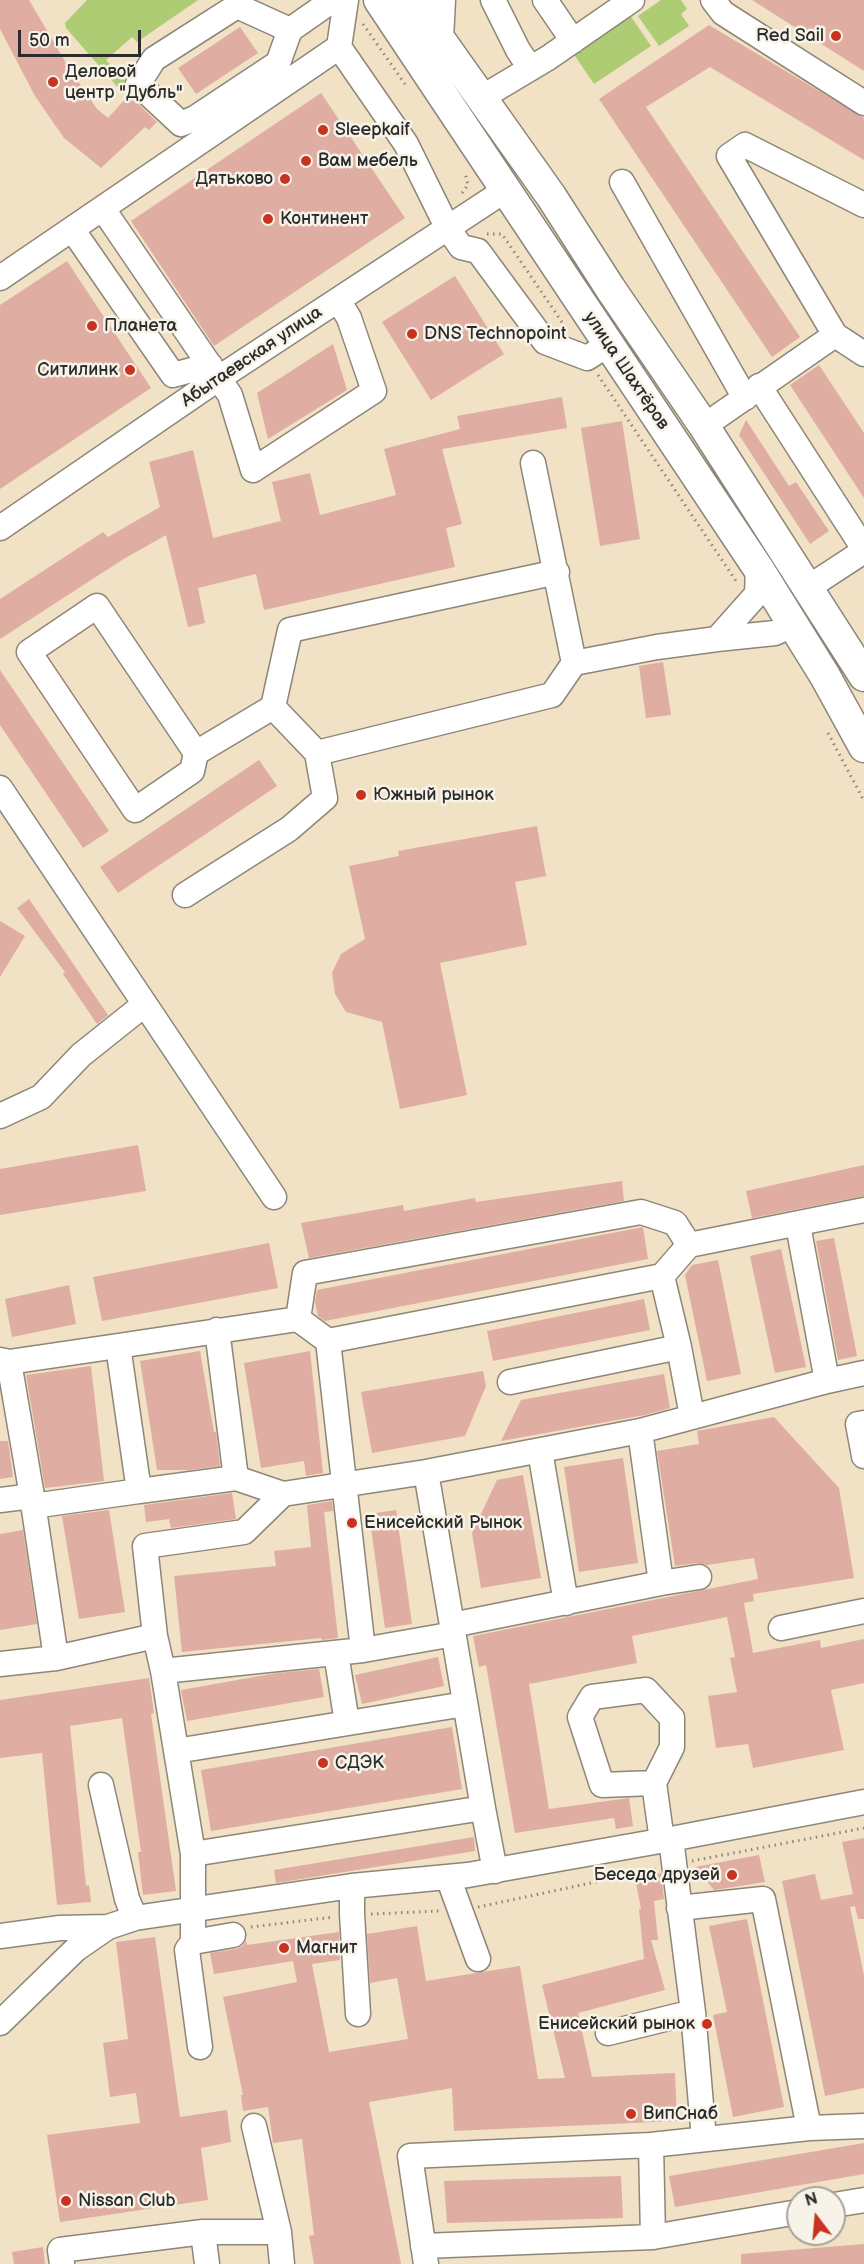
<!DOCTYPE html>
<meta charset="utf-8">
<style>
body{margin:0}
#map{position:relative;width:864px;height:2264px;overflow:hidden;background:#f1e1c5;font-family:"Balsamiq Sans",sans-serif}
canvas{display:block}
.north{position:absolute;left:786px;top:2186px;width:60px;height:60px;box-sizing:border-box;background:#f7f3e8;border:2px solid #a5a39c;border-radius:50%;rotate:344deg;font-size:16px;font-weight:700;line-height:24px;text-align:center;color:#2b2b2b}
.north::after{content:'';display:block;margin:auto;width:21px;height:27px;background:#c8321e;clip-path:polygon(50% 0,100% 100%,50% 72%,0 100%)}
.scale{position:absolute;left:18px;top:30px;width:123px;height:27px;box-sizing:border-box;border:3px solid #2b2b2b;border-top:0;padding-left:8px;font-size:18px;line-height:21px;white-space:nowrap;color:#2b2b2b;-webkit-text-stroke:4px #f7f3e8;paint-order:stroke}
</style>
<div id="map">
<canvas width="864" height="2264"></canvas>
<div class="north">N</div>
<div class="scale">50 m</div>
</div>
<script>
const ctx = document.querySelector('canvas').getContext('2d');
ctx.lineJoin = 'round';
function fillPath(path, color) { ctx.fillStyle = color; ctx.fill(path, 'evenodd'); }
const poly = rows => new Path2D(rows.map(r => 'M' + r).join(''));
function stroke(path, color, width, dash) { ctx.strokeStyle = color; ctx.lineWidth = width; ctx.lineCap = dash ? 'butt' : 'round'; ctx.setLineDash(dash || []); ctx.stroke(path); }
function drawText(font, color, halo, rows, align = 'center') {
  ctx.font = font + ' "Balsamiq Sans",sans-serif'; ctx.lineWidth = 5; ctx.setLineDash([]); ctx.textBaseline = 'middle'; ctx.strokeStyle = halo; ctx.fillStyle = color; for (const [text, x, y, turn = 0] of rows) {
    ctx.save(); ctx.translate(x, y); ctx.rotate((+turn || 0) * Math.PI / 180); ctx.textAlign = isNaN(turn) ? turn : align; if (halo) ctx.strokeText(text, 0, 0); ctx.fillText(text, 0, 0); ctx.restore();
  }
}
fillPath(poly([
 [87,0,198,0,137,42,132,37,106,60,129,85,122,92,66,28,65,23],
 [661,0,681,0,687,9,681,14,689,26,659,46,638,16],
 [630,15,651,46,594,84,573,53]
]), '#aecc73');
fillPath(poly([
 [0,0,29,0,69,68,97,109,108,118,129,95,157,122,149,130,145,127,101,168,64,138,35,96,0,29],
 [752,0,864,0,864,71],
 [709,25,864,118,864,160,710,67,646,107,800,337,772,357,599,99],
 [240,27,258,53,196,94,178,68],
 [321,93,405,218,214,346,131,221],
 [67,261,151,388,0,489,0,305],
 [455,276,504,354,431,400,382,322],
 [333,344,347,390,268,439,257,393],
 [819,365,864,433,864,498,790,385],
 [562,397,567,428,442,449,462,524,446,528,455,567,264,610,256,574,198,588,205,623,188,627,166,535,122,560,0,639,0,599,103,532,108,537,160,507,149,462,193,450,213,538,281,521,272,482,310,473,320,515,396,495,384,449,460,429,457,416],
 [746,420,789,486,796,482,829,531,810,544,739,435],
 [622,421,640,539,600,546,581,428],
 [663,662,671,715,646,718,639,666],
 [0,670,109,831,83,848,0,725],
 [259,760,277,786,118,893,100,867],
 [537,826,546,876,515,882,527,945,440,963,467,1095,400,1109,382,1022,346,1012,335,994,332,973,341,954,365,939,349,866,399,856,398,851],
 [29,899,108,1015,97,1024,63,974,65,972,17,908],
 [0,921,25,936,0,977],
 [138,1145,146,1191,0,1215,0,1169],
 [864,1165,864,1196,752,1218,746,1191],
 [622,1181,624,1201,309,1258,301,1223,403,1205,404,1211,475,1198,476,1202],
 [643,1227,648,1259,325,1321,318,1316,315,1302,317,1290],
 [834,1238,857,1356,838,1360,816,1241],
 [269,1243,278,1288,102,1321,93,1277],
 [781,1249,806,1367,775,1373,750,1256],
 [718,1260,741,1374,707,1381,685,1275,692,1265],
 [69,1285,76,1324,12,1337,5,1299],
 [644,1299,650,1330,493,1361,487,1331],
 [200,1351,214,1432,216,1432,220,1466,189,1470,157,1470,140,1361],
 [310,1351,323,1473,306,1476,304,1461,261,1468,244,1363],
 [91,1366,104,1481,45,1488,26,1375],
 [483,1371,486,1386,465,1436,372,1453,361,1392],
 [664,1374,670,1408,645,1415,501,1441,521,1400],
 [774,1417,839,1488,854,1578,753,1594,754,1601,744,1603,753,1653,820,1640,821,1648,864,1639,864,1683,831,1690,844,1750,753,1768,748,1744,716,1748,708,1696,737,1692,730,1658,735,1657,727,1617,632,1636,637,1663,529,1684,549,1809,629,1798,633,1826,616,1829,614,1818,515,1833,486,1665,479,1667,473,1636,758,1579,754,1558,707,1565,697,1563,675,1566,657,1451,699,1444,697,1431],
 [0,1441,8,1441,13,1477,0,1479],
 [623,1458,638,1563,579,1572,564,1467],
 [523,1475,541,1578,481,1588,472,1533,497,1480],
 [232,1493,236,1519,171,1528,169,1519,146,1522,144,1505],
 [332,1501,333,1511,324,1512,338,1638,322,1640,321,1638,182,1652,174,1576,276,1566,274,1551,311,1547,307,1505],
 [109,1510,125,1612,79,1619,62,1516],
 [396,1510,412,1624,385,1628,369,1514],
 [23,1530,37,1624,0,1630,0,1534],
 [438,1657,444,1686,362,1704,355,1675],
 [319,1669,324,1697,187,1721,181,1690,277,1673],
 [149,1678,154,1713,151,1714,176,1891,143,1895,138,1852,141,1852,122,1718,70,1726,86,1886,89,1885,91,1902,57,1905,42,1753,0,1758,0,1700],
 [452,1727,462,1789,211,1831,201,1770],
 [474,1837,475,1851,276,1883,274,1870],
 [864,1838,864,1919,858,1919,855,1906,850,1907,864,1976,864,2088,825,2096,782,1881,815,1874,821,1900,853,1894,842,1842],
 [759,1855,765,1882,714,1890,695,1867],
 [661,1873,664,1899,654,1901,658,1940,651,1940,665,1990,578,2013,592,2077,675,2073,677,2121,454,2131,452,2088,369,2102,401,2264,314,2264,309,2236,314,2235,302,2139,273,2143,268,2107,243,2111,241,2095,243,2095,223,1997,297,1982,293,1961,214,1974,210,1953,236,1949,243,1946,246,1940,247,1945,339,1932,340,1960,312,1964,329,2052,408,2039,397,1978,370,1983,367,1934,417,1926,426,1981,520,1966,538,2079,565,2078,542,1985,644,1959,639,1909,641,1909,635,1878],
 [747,1919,784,2107,733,2117,713,2015,727,2012,709,1926],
 [155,1937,180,2117,227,2110,231,2142,201,2148,208,2200,60,2222,47,2135,140,2123,136,2093,110,2097,103,2043,128,2039,116,1942],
 [864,2143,864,2174,675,2207,669,2176],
 [621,2176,623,2218,447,2223,444,2181],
 [864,2244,864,2264,741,2264,741,2254],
 [43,2247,45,2264,14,2264,12,2252]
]), '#e0ada2');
const minor = poly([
 [346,0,339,47,406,144,447,227,461,247,478,251,545,342,587,358,609,344],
 [493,0,518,50,530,68],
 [545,0,573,41],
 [713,0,723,13,864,103],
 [290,30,237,6,154,59,138,84,181,124,195,118,278,63,290,30,333,0],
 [481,98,548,58,632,0],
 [622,182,745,398],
 [864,205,745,145,729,156,835,335,864,354],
 [103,209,230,395,253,470,374,391,349,318,338,300],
 [72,229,173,375,210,365],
 [0,278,339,47],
 [759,386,864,549],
 [704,426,835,335],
 [533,463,574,663],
 [0,528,219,378,507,189],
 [809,587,864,551],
 [717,639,757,594,758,568],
 [196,753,192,771,135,810,29,652,97,606,196,753,273,707,290,630,557,572],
 [317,753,552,695,574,663,657,647,717,639,775,633,794,624],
 [0,788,274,1197],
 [185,895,289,829,325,798,317,753,273,707],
 [0,1116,41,1097,81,1055,145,1004],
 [798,1225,827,1381],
 [662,1276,679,1347,692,1416],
 [298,1319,118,1346,139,1491,236,1478,283,1494,426,1472,640,1431,827,1381,864,1373],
 [217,1330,236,1478],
 [328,1341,662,1276,689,1245,864,1210],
 [0,1360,9,1362,118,1346],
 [9,1362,32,1496,56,1658],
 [510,1382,679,1347],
 [864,1423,858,1424,864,1456],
 [540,1451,566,1603],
 [0,1500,32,1496,33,1506,139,1491],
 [661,1583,699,1577],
 [452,1625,661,1583,640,1431],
 [781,1628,864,1611],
 [363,1650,328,1341,298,1319,305,1273,641,1212,675,1223,689,1245],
 [336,1653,347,1723],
 [0,1664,56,1658,155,1636],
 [163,1671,363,1650,454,1634],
 [176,1751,465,1704],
 [654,1783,672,1747,672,1718,646,1690,592,1697,580,1717,602,1785,654,1783,662,1841],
 [101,1785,127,1899,135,1918],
 [483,1808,495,1871],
 [671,1839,693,2012,704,2139],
 [193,1854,483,1808,426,1472],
 [448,1877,478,1959],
 [352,1886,352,1914,358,2014],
 [679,1908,763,1899,809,2128],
 [0,1936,60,1928,108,1927],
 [193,1942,233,1935],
 [0,2023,76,1949,108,1927,135,1918,352,1886,468,1875,671,1839,864,1802],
 [608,2033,693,2012],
 [200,2047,187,1950,193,1942,193,1854,163,1671,155,1636,145,1546,244,1532,283,1494],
 [254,2126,279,2232],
 [834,2205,864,2200],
 [203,2232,207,2264],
 [653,2237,798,2212],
 [423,2246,653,2237,651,2145],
 [62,2264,60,2250,203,2232,279,2232,282,2264],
 [426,2264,410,2156,651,2145,809,2128,864,2126]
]);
const major = poly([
 [379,0,758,568,825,676,864,747],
 [412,0,551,196,610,288,704,426,864,676],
 [438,39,440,0]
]);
stroke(minor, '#8e8678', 27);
stroke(major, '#8e8678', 33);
stroke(poly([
 [363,24,407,87],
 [462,193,468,185,465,172],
 [487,234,502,234,566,328],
 [598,375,738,584],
 [828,733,864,801],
 [692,1861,864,1828],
 [478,1907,657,1869],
 [371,1914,439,1911],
 [251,1927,334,1917]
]), '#8e8678', 3, [1.5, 4.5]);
stroke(minor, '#fff', 24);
stroke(major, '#fff', 30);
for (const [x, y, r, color] of [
 [836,36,6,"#c8321e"],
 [53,82,6,"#c8321e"],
 [323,130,6,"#c8321e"],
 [306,161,6,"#c8321e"],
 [285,179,6,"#c8321e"],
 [268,219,6,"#c8321e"],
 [92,326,6,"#c8321e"],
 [412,334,6,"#c8321e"],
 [130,370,6,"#c8321e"],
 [361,795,6,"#c8321e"],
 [352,1523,6,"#c8321e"],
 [323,1763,6,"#c8321e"],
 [732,1875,6,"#c8321e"],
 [284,1948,6,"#c8321e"],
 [707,2024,6,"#c8321e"],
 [631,2114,6,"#c8321e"],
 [66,2201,6,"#c8321e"]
]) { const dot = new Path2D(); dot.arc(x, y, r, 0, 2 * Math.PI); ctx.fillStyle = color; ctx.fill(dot); stroke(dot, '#f7f3e8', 2); }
drawText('18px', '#2b2b2b', '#f7f3e8', [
 ["Red Sail",824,36,"right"],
 ["Деловой",65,72],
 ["центр \"Дубль\"",65,93],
 ["Sleepkaif",335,130],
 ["Вам мебель",318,161],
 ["Дятьково",273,179,"right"],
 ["Континент",280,219],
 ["Планета",104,326],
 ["DNS Technopoint",424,334],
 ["Ситилинк",118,370,"right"],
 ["Южный рынок",373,795],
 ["Енисейский Рынок",364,1523],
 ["СДЭК",335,1763],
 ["Беседа друзей",720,1875,"right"],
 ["Магнит",296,1948],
 ["Енисейский рынок",695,2024,"right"],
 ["ВипСнаб",643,2114],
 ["Nissan Club",78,2201]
], 'left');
drawText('18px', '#2b2b2b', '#f7f3e8', [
 ["Абытаевская улица",252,357,-34],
 ["улица Шахтёров",626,371,56]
]);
</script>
